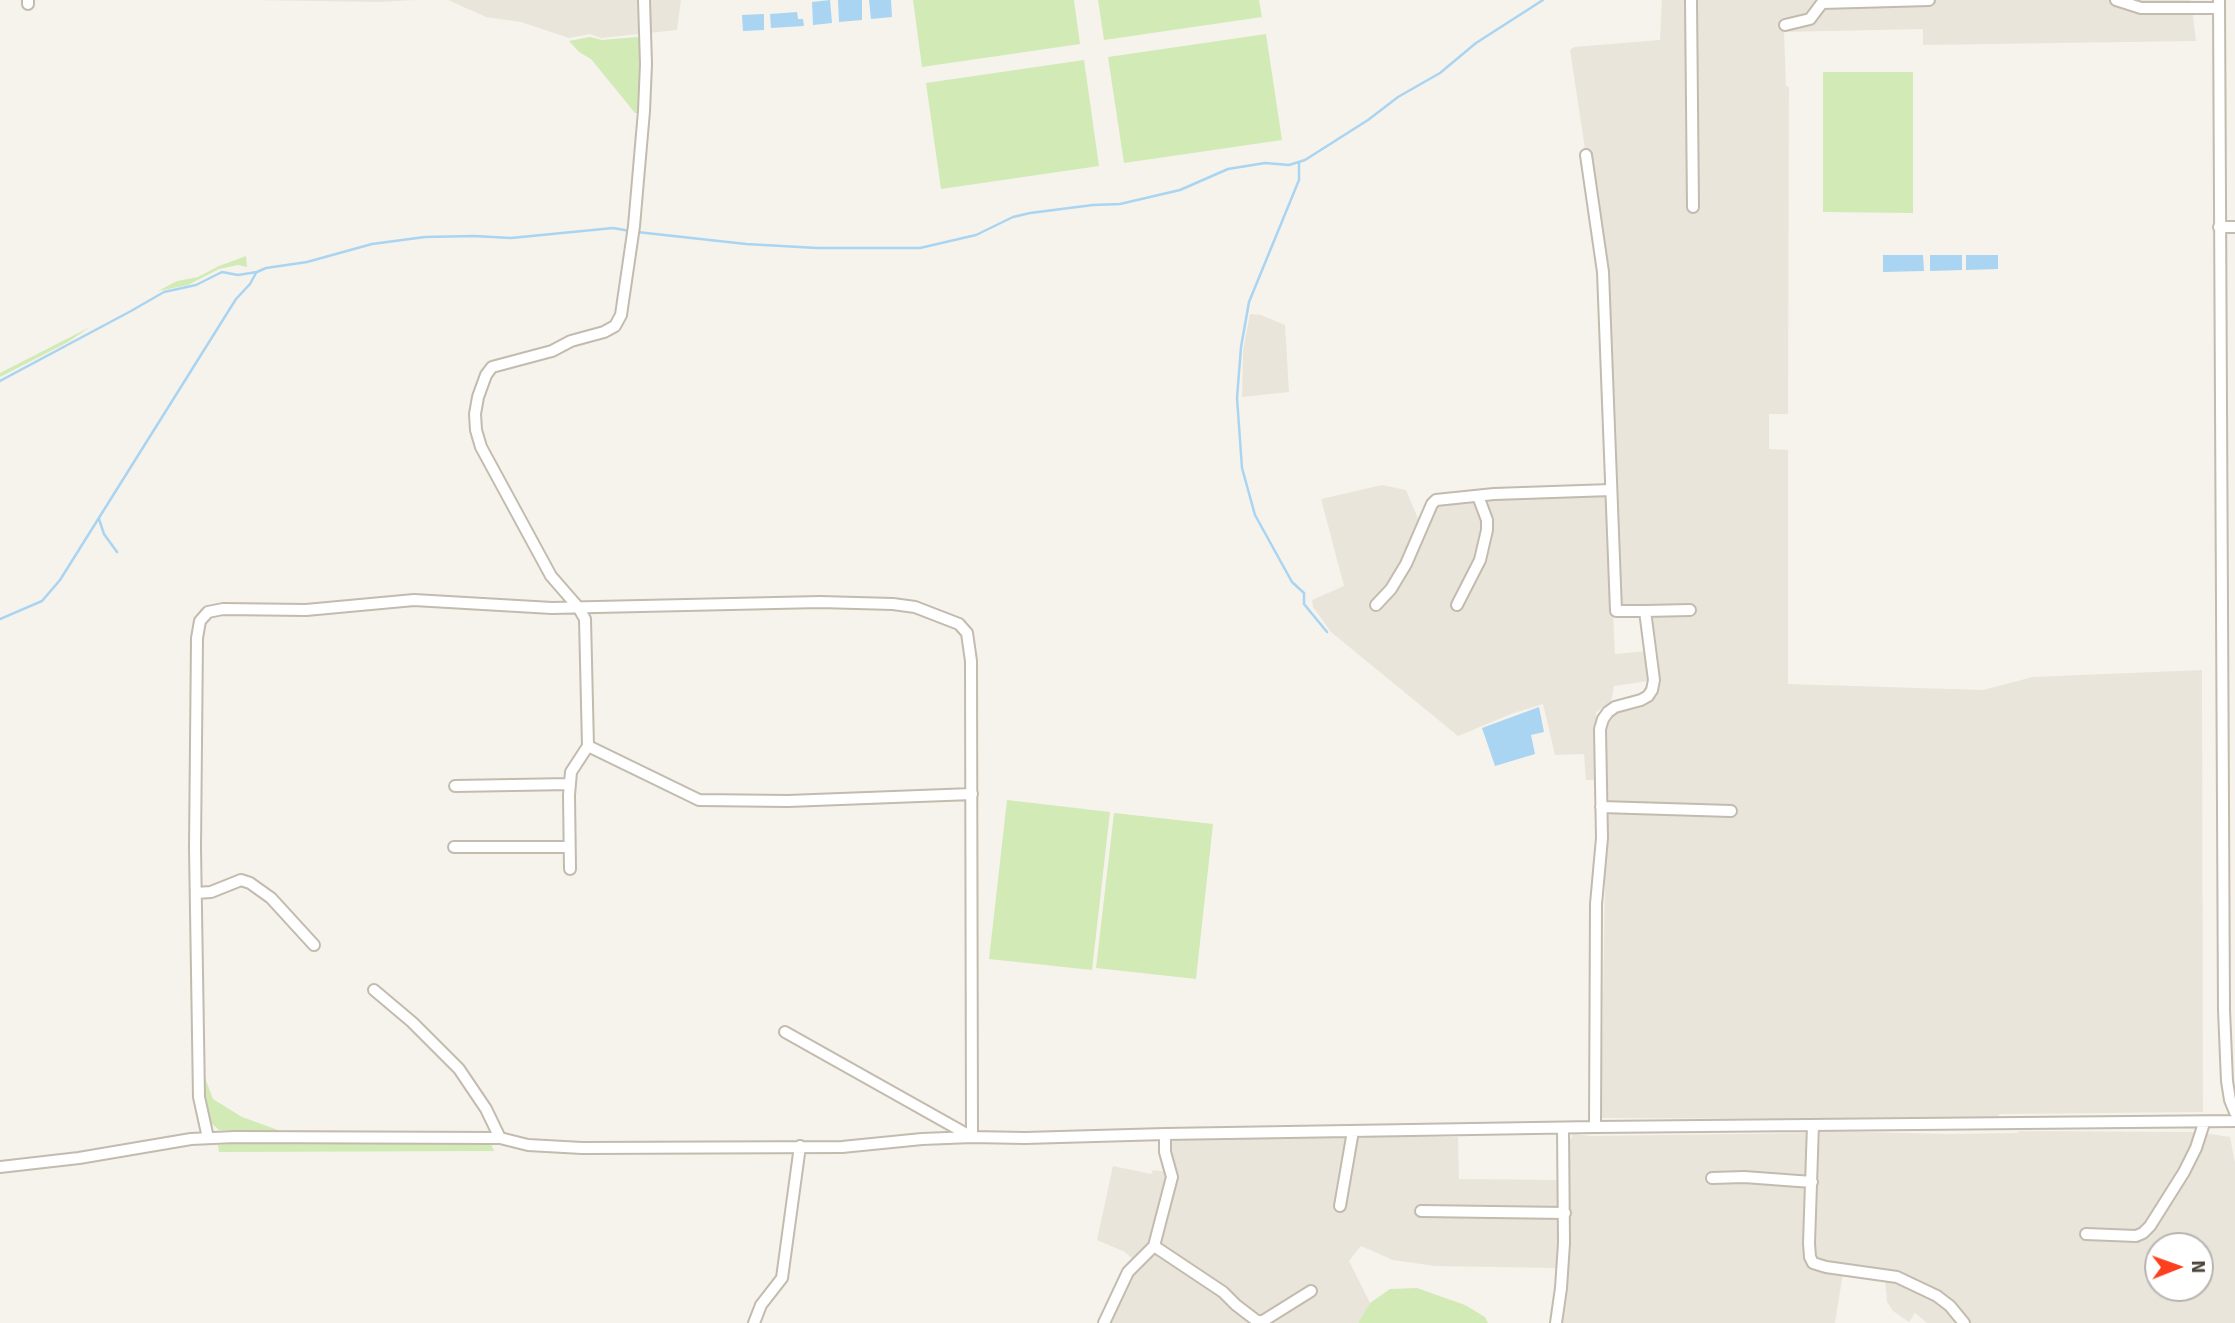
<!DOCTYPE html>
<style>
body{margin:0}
#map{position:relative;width:2235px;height:1323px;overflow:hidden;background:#f6f3ec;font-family:Signika,sans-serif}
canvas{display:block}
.north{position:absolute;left:2144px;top:1232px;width:70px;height:70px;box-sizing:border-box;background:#fff;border:2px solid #b7b4b0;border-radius:50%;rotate:89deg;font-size:19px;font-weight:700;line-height:28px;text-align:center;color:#4b4439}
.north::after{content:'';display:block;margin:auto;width:24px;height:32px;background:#fc3f1d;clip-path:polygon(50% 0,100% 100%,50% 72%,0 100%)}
</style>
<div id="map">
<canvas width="2235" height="1323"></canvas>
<div class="north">N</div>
</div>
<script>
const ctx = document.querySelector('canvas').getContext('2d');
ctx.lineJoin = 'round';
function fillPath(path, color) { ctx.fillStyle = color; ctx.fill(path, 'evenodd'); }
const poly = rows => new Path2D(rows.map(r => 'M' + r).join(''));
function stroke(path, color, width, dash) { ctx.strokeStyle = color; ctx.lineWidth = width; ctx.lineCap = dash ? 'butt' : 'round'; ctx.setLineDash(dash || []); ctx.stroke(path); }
fillPath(poly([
 [252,0,415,0,379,2],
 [448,0,681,0,677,30,601,38,590,34,569,38,521,22,486,17],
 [1662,0,2191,0,2196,41,1923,45,1923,29,1784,32,1786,86,1789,87,1788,414,1769,414,1769,449,1788,450,1788,684,1983,690,2033,677,2202,670,2203,1112,1999,1114,1998,1120,1601,1118,1606,820,1603,802,1606,719,1616,711,1647,704,1654,698,1655,675,1651,607,1618,606,1609,306,1570,50,1574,47,1660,40],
 [1250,314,1261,315,1285,325,1289,392,1242,397,1243,350],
 [1382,485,1406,490,1419,521,1429,501,1443,492,1602,485,1607,494,1615,654,1647,651,1649,681,1614,686,1611,702,1596,712,1598,780,1586,780,1584,754,1555,755,1543,704,1511,714,1458,736,1331,632,1313,607,1312,600,1344,586,1321,499],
 [1820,1131,1948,1134,2017,1133,2019,1131,2197,1132,2230,1137,2235,1163,2235,1323,1968,1323,1925,1286,1824,1262,1817,1258,1814,1245],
 [2158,1246,2200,1246,2200,1288,2158,1288],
 [1808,1133,1805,1257,1808,1264,1816,1269,1843,1273,1835,1323,1563,1323,1567,1284,1570,1141,1573,1134,1591,1136],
 [1315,1136,1458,1137,1459,1179,1561,1180,1560,1259,1555,1268,1435,1266,1393,1260,1361,1246,1349,1261,1370,1303,1358,1323,1112,1323,1109,1320,1139,1265,1125,1252,1097,1240,1113,1166,1151,1174,1153,1170,1167,1172,1171,1156,1169,1146,1171,1137],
 [1885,1279,1936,1299,1961,1323,1927,1323,1915,1313,1909,1322,1893,1311,1887,1302]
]), '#eae5da');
fillPath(poly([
 [913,0,1074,0,1080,44,922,67],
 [1098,0,1259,0,1262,17,1104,40],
 [1266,34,1282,140,1124,163,1108,57],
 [590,37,602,40,637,37,640,39,642,45,640,113,635,113,591,59,579,52,569,41],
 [1084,60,1099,166,941,189,926,83],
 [1823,72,1913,72,1913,213,1823,212],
 [246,256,247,267,238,265,219,269,188,285,158,291,177,281,198,277,219,266],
 [90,327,68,342,0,377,0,373],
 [1007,800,1110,812,1092,970,989,959],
 [1114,813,1213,824,1196,979,1096,968],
 [201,949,205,1078,213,1099,242,1117,278,1130,276,1133,219,1130,211,1123,206,1113,202,1093],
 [485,1142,491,1144,494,1151,219,1152,218,1145,240,1143],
 [1417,1288,1465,1305,1485,1317,1488,1323,1358,1323,1370,1303,1390,1289]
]), '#d2eab5');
fillPath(poly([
 [830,0,832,23,813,25,812,2],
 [838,0,862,0,862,20,839,22],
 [869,0,891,0,892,17,871,19],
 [797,12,798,19,803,19,804,26,771,28,770,14],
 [764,14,764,30,743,31,742,15],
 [1883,255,1923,255,1924,271,1883,272],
 [1930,255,1962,255,1962,270,1930,271],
 [1966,255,1998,255,1998,269,1966,270],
 [1539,707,1544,732,1531,735,1535,754,1495,766,1482,728]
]), '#a9d4f2');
stroke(poly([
 [1299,162,1299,180,1249,302,1241,347,1237,398,1242,468,1255,515,1292,582,1304,593,1304,604,1327,632],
 [637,232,746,244,817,248,920,248,976,235,1013,217,1030,213,1093,205,1120,204,1180,190,1228,169,1265,163,1289,165,1305,160,1368,120,1398,97,1440,73,1476,43,1543,0],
 [0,381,131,311,164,292,196,285,222,272,238,275,257,272,266,268,307,262,372,244,425,237,474,236,511,238,613,228,630,231],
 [99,519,104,534,117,552],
 [0,619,42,601,60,580,236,299,250,284,256,273]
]), '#a9d4f2', 2.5);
const minor = poly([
 [28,0,28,4],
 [1691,0,1693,207],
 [2116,0,2141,8,2219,8],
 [2219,0,2224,1010,2227,1081,2230,1100,2235,1112],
 [1785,25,1810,19,1822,3,1929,0],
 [1586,155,1603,272,1616,611,1645,611,1654,680,1652,690,1648,696,1641,700,1615,707,1608,712,1603,719,1600,729,1602,838,1596,904,1595,1127],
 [2219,227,2235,227],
 [1376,605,1391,589,1406,564,1432,504,1436,500,1494,494,1611,490],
 [1457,605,1480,560,1487,530,1487,520,1478,496],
 [1645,611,1690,610],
 [588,746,699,800,788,801,972,794],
 [455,786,570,784],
 [1601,807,1731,811],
 [454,847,569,847],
 [570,869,569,795,571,772,588,746,585,619,578,607,551,576,481,447,476,430,475,414,478,397,486,375,492,367,552,351,571,341,604,332,615,326,621,315,634,226,644,111,646,64,644,0],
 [196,893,211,892,241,880,250,883,271,898,314,945],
 [374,990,412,1022,459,1069,486,1109,500,1138],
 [785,1032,972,1137],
 [1813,1125,1809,1243,1810,1257,1813,1263,1826,1267,1897,1277,1937,1296,1950,1306,1964,1323],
 [208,1138,199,1097,195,848,197,638,200,621,208,612,223,609,306,610,414,600,552,608,820,602,893,604,915,607,959,624,967,633,971,661,972,1137],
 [0,1167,79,1158,191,1139,235,1137,500,1138,528,1145,582,1148,842,1147,922,1139,972,1137,1025,1138,1165,1134,1595,1127,2235,1121],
 [1712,1178,1744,1177,1812,1182],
 [1340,1206,1353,1131],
 [1421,1211,1565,1213],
 [2086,1234,2136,1236,2143,1233,2150,1226,2184,1172,2196,1148,2204,1123],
 [1154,1246,1223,1292,1236,1305,1257,1321,1263,1321,1311,1291],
 [754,1323,761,1305,782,1278,800,1146],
 [1104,1323,1128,1272,1154,1246,1172,1177,1165,1152,1165,1134],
 [1556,1323,1561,1288,1564,1243,1563,1128]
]);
stroke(minor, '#c2bbae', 14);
stroke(minor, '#fff', 10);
</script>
